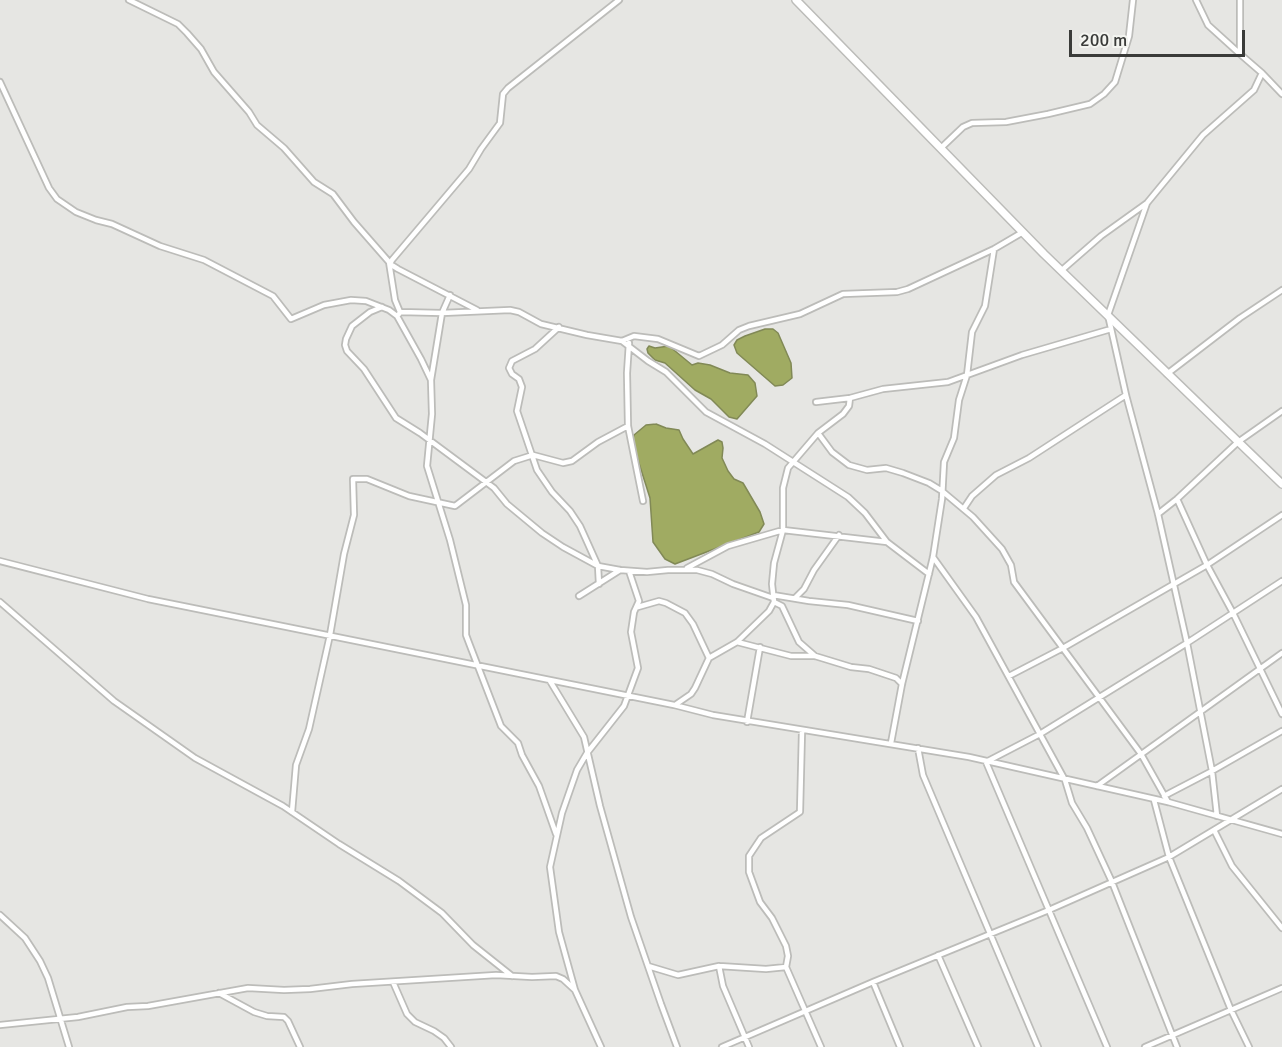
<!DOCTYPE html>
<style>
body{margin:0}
#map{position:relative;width:1282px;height:1047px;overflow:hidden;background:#e6e6e3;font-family:Signika,sans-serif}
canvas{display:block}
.scale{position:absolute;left:1069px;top:30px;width:176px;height:27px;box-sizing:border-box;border:3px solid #3a3b39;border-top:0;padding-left:8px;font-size:18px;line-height:21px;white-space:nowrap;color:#3a3b39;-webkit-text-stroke:4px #f3f4f0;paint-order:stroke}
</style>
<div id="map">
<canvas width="1282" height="1047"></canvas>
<div class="scale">200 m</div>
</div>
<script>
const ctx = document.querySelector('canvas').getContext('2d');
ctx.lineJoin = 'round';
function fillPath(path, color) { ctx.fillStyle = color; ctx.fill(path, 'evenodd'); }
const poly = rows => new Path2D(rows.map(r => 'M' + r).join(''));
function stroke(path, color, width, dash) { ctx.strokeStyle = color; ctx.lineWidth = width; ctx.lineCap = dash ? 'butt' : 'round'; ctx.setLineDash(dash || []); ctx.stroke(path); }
const water = poly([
 [765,329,773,329,778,333,791,363,792,378,783,385,775,386,737,353,734,345,737,340,745,336,765,329],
 [649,346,655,348,669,346,692,365,698,363,710,365,730,373,748,375,755,383,757,396,737,419,729,417,711,399,695,390,665,363,655,360,648,353,647,349,649,346],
 [656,424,666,428,679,430,683,439,693,454,718,440,722,442,723,448,722,458,728,471,734,479,743,483,760,512,764,524,759,532,675,564,665,559,653,542,650,498,632,441,634,435,646,425,656,424]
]);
fillPath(water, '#a0ab62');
stroke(water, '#818956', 1.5);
const street = poly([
 [129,0,178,24,187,33,201,49,214,72,249,112,257,125,284,148,314,182,333,194,354,222,389,262,395,300,400,312,399,314],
 [1196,0,1208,25,1240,54],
 [1240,0,1240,54,1262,73,1282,94],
 [0,82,49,188,57,199,76,212,96,220,112,224,160,246,204,260,273,296,291,319,324,305,351,300,366,301,389,310,397,316,421,359,431,380,432,414,427,466,450,540,466,605,466,635,469,643,501,726,518,743,522,755,539,786,556,834],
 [941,148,963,127,972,123,1006,122,1048,114,1090,104,1104,94,1115,82,1129,36,1133,0],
 [1147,203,1108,315,1126,395,1158,514,1187,643,1212,771,1217,816],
 [1062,270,1101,236,1147,203,1203,135,1254,90,1262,73],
 [382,307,370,312,352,326,346,339,345,345,347,351,364,369,396,418,420,433,494,488,507,504,542,533,563,547,598,566,620,570,647,572,668,570,697,570,712,574,733,584,773,598],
 [477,310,398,269,390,264,392,260,469,169,481,149,500,123,503,94,508,88,619,0],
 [400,312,442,313,510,310,519,312,541,324,587,335,622,341,634,336,658,339,699,356,722,345,739,330,749,326,800,314,843,294,897,292,908,289,994,249,1023,232],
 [559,327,535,349,512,361,509,368,512,374,519,379,522,387,517,411,537,470,552,492,570,511,580,526,598,566,599,584],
 [622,341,648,361,666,372,706,412,765,444,848,497,865,513,887,542,929,574],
 [629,343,627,373,628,426,643,501],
 [1167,374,1240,318,1282,290],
 [431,380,442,313,450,295],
 [816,402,850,398,883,389,948,382,1022,355,1111,329],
 [818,433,832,452,849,465,867,470,886,468,903,473,929,483,942,491,973,517,1002,549,1011,565,1014,582,1141,754,1168,802],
 [1177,499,1207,565,1233,613,1282,714],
 [964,508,972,496,996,475,1029,458,1126,395],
 [1158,514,1177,499,1238,442,1282,411],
 [933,557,976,617,1065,780,1072,803,1087,828,1112,882,1177,1047],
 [0,561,148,599,674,705,713,715,969,757,1168,802,1282,834],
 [687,568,728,546,783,530,887,542],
 [773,595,809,601,848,605,918,621],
 [579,596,620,570],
 [795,598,804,589,814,570,839,535],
 [0,602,114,701,195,758,283,806,339,844,399,881,442,913,473,945,512,976],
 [774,602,782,606,799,642,815,656],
 [638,607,659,601,666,603,685,613,693,624,709,658],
 [737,642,791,656,815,656,851,667,869,669,896,678,902,684],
 [1009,676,1063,648,1207,565,1282,515],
 [550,681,584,737,600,806,631,917,661,1004,677,1047],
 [675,705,691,694,695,688,709,658,737,642,769,611,774,602,772,584,774,563,783,530,783,488,788,468,818,433,843,414,849,406,850,398],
 [747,722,760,647],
 [802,731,800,812,761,838,749,856,749,872,760,902,772,918,786,946,788,956,786,967,821,1047],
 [891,743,902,684,933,557,942,499,944,462,954,438,959,400,967,375,972,332,985,306,994,249],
 [918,748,923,775,1038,1047],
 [1097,786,1282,653],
 [1164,796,1212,771,1282,731],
 [1154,800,1169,857,1231,1010,1249,1047],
 [292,812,296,765,309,729,330,635,344,554,354,515,353,479,367,479,409,496,455,506,514,461,533,455,563,463,572,461,598,442,628,426],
 [1214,830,1232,866,1282,928],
 [0,915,25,938,40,961,48,978,69,1047],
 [938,955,978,1047],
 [648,966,678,975,719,966,766,969,786,967],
 [719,966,723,986,749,1047],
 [393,982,407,1014,415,1022,434,1031,444,1038,451,1047],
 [873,982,900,1047],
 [219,993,254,1012,267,1016,284,1017,288,1021,300,1047],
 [0,1025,78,1017,127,1007,148,1006,248,988,284,990,310,989,352,984,496,975,532,977,556,976,563,979,575,990],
 [601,1047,575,990,559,932,550,867,562,813,577,770,587,753,624,706,638,668,631,632,634,612,639,601,629,571],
 [722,1047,873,982,1049,910,1169,857,1282,789],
 [1107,1047,986,762,1040,734,1187,643,1282,581],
 [1145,1047,1282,988]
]);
const secondary = poly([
 [796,0,1044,254,1282,484]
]);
stroke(street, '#bcbcb9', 8);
stroke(secondary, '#bcbcb9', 10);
stroke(street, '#fff', 4.5);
stroke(secondary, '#fff', 7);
</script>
